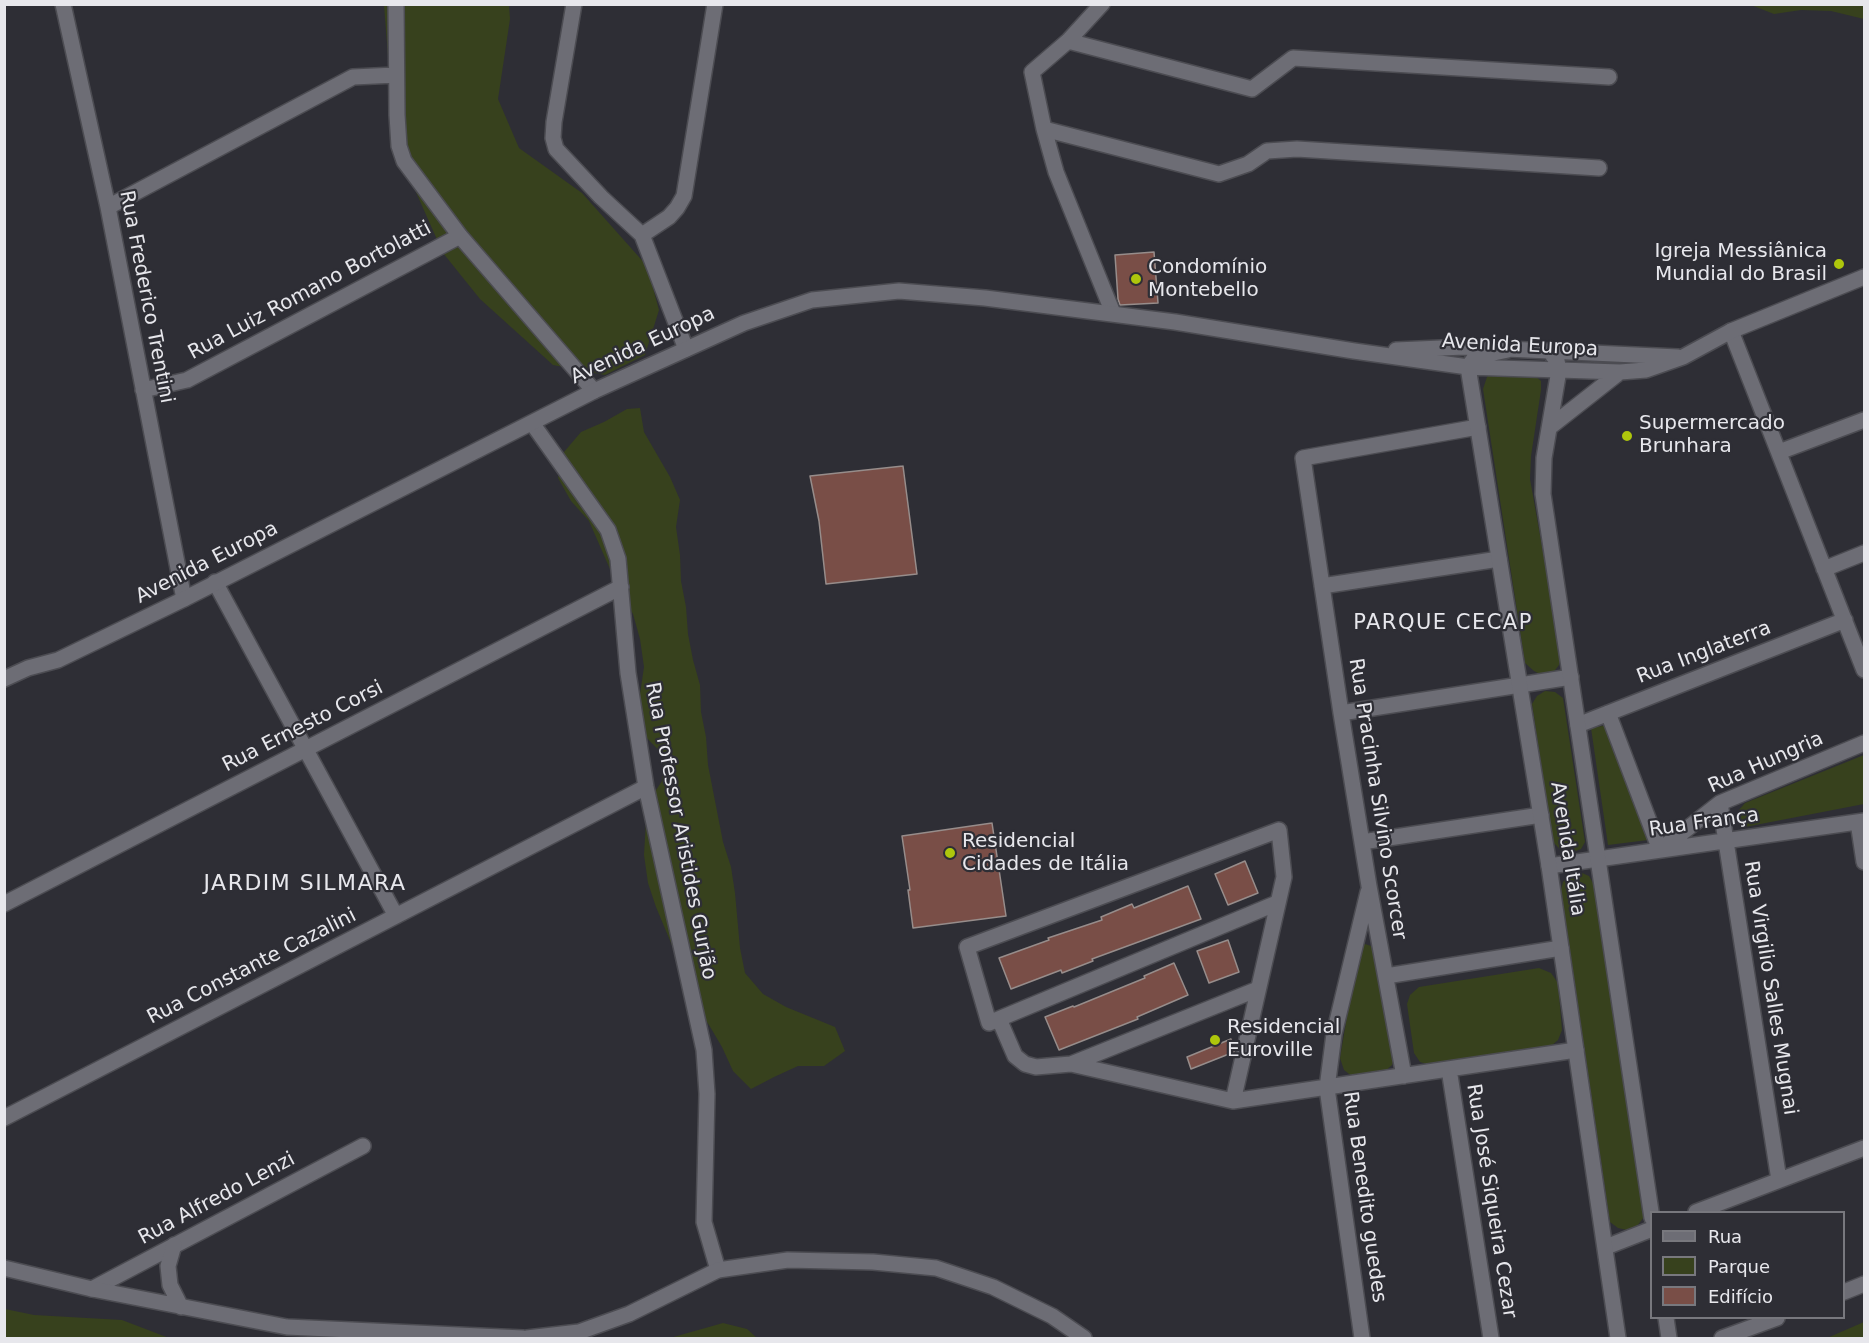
<!DOCTYPE html>
<meta charset="utf-8">
<style>
body{margin:0}
#map{position:relative;width:1869px;height:1343px;overflow:hidden;background:#2e2e35;font-family:"DejaVu Sans",sans-serif}
canvas{display:block}
.frame{position:absolute;inset:0;border:6px solid #e7e7ec;pointer-events:none}
.legend{position:absolute;left:1650px;top:1211px;width:195px;height:108px;box-sizing:border-box;background:#2e2e35;border:2px solid #78787e;margin:0;padding:8px 10px;list-style:none;font-size:18px;color:#e7e7ec}
.legend li{display:flex;align-items:center;gap:12px;height:30px}
.legend b{width:30px;border:2px solid #78787e}
</style>
<div id="map">
<canvas width="1869" height="1343"></canvas>
<div class="frame"></div>
<ul class="legend">
<li><b style="height:8px;background:#6d6d75"></b>Rua</li>
<li><b style="height:16px;background:#37411d"></b>Parque</li>
<li><b style="height:16px;background:#794e47"></b>Edifício</li>
</ul>
</div>
<script>
const ctx = document.querySelector('canvas').getContext('2d');
ctx.lineJoin = 'round';
function fillPath(path, color) { ctx.fillStyle = color; ctx.fill(path, 'evenodd'); }
const poly = rows => new Path2D(rows.map(r => 'M' + r).join(''));
function stroke(path, color, width, dash) { ctx.strokeStyle = color; ctx.lineWidth = width; ctx.lineCap = dash ? 'butt' : 'round'; ctx.setLineDash(dash || []); ctx.stroke(path); }
function drawText(font, color, halo, rows, align = 'center') {
  ctx.font = font + ' "DejaVu Sans",sans-serif'; ctx.lineWidth = 4.5; ctx.setLineDash([]); ctx.textBaseline = 'middle'; ctx.strokeStyle = halo; ctx.fillStyle = color; for (const [text, x, y, turn = 0] of rows) {
    ctx.save(); ctx.translate(x, y); ctx.rotate((+turn || 0) * Math.PI / 180); ctx.textAlign = isNaN(turn) ? turn : align; if (halo) ctx.strokeText(text, 0, 0); ctx.fillText(text, 0, 0); ctx.restore();
  }
}
fillPath(poly([
 [384,5,509,5,510,19,498,99,519,148,582,193,647,266,659,310,645,355,605,375,553,365,480,299,443,253,395,145],
 [1751,5,1864,5,1864,19,1831,11,1801,10,1774,14],
 [1488,374,1533,374,1541,381,1541,390,1531,456,1530,479,1561,653,1559,665,1552,674,1542,675,1534,671,1525,663,1483,389],
 [640,408,644,432,670,477,680,500,676,527,680,555,681,581,686,607,688,634,693,660,700,685,701,712,706,737,708,765,723,842,731,867,735,893,740,948,745,973,763,994,786,1007,835,1027,845,1051,824,1066,798,1066,774,1077,751,1089,733,1071,722,1047,709,1025,694,1003,681,981,676,955,656,907,648,883,644,855,647,804,662,781,664,756,627,717,640,694,644,667,640,639,633,614,620,592,589,521,571,501,558,478,564,452,581,432,604,422,627,409],
 [1545,691,1555,692,1563,698,1585,842,1581,849,1573,852,1562,851,1553,842,1532,704,1537,696],
 [1608,725,1648,840,1608,845,1591,728],
 [1864,755,1864,804,1745,827,1739,821,1739,810,1745,803],
 [1582,873,1589,876,1594,885,1644,1217,1637,1226,1627,1230,1618,1228,1610,1222,1561,890,1563,882,1570,874],
 [1365,944,1374,947,1395,1057,1392,1065,1382,1074,1353,1077,1344,1070,1340,1058,1358,951],
 [1539,968,1551,973,1558,983,1562,1030,1558,1040,1550,1047,1430,1065,1420,1062,1414,1053,1407,1004,1410,995,1419,987],
 [5,1309,34,1315,122,1320,169,1338,5,1338],
 [1864,1322,1864,1338,1827,1338],
 [723,1323,747,1329,757,1338,670,1338]
]), '#37411d');
const building = poly([
 [1154,252,1158,303,1120,305,1118,299,1115,255,1154,252],
 [903,466,917,574,826,584,819,521,810,476,903,466],
 [992,823,1006,916,913,928,908,890,910,890,902,836,992,823],
 [1245,861,1258,893,1228,905,1215,874,1245,861],
 [1188,886,1201,919,1092,959,1093,961,1062,973,1061,970,1011,989,999,958,1049,940,1048,938,1102,920,1101,917,1132,904,1134,908,1188,886],
 [1228,940,1239,972,1209,983,1197,951,1228,940],
 [1174,963,1188,995,1137,1017,1138,1019,1059,1050,1045,1017,1073,1006,1074,1007,1145,978,1144,976,1174,963],
 [1231,1039,1235,1049,1234,1052,1191,1069,1187,1057,1231,1039]
]);
fillPath(building, '#794e47');
stroke(building, '#978d8b', 1.5);
const minor = poly([
 [63,4,108,207,184,599],
 [396,4,397,115,399,146,404,161,460,236,594,391],
 [574,4,554,122,553,138,556,149,601,197,642,235,686,349],
 [1102,4,1068,41,1032,72,1044,129,1056,172,1113,313],
 [1068,41,1252,89,1293,58,1609,77],
 [1044,129,1219,174,1248,164,1267,151,1297,149,1599,168],
 [108,207,353,77,396,75],
 [642,235,669,217,677,208,684,196,715,4],
 [1731,331,1864,670],
 [143,390,187,380,460,236],
 [532,423,608,530,618,559,628,673,646,787,704,1050,707,1094,704,1222,718,1270],
 [1779,452,1864,420],
 [1824,569,1864,553],
 [215,582,396,916],
 [1322,586,1499,559],
 [1341,713,1571,677],
 [1608,713,1660,850,1720,803,1864,743],
 [1578,725,1845,620],
 [1720,803,1779,1180],
 [1858,822,1864,862],
 [1362,842,1541,815],
 [1549,866,1864,821],
 [4,904,621,587],
 [1386,976,1561,948],
 [999,1019,1015,1056,1025,1064,1036,1067,1071,1064,1233,1101,1576,1050],
 [1071,1064,1258,989],
 [1449,1069,1491,1338],
 [1404,1076,1369,886,1341,713,1303,458,1478,427],
 [1233,1101,1284,877,1279,830,967,947,989,1023,1277,903],
 [4,1118,646,787],
 [1696,1212,1864,1148],
 [1606,1247,1652,1229],
 [92,1289,363,1146],
 [1362,1338,1327,1088,1334,1034,1368,892]
]);
const tertiary = poly([
 [1396,350,1464,347,1678,357],
 [1508,350,1475,357,1468,367,1549,866,1618,1338],
 [1550,352,1557,361,1559,370,1544,458,1543,494,1652,1218],
 [1550,427,1620,372],
 [4,679,28,668,58,660,184,599,594,391,744,323,812,300,899,291,985,298,1175,322,1354,351,1468,367,1620,372,1646,370,1683,357,1731,331,1864,277],
 [174,1245,168,1266,170,1285,181,1307],
 [4,1268,92,1289,287,1327,523,1338],
 [1844,1292,1864,1284],
 [1666,1318,1669,1338],
 [527,1338,579,1332,629,1314,718,1270,788,1260,873,1262,936,1268,993,1287,1052,1316,1084,1338],
 [1722,1338,1777,1318]
]);
stroke(minor, '#4c4c52', 18);
stroke(tertiary, '#4c4c52', 18);
stroke(minor, '#6d6d75', 15);
stroke(tertiary, '#6d6d75', 15);
for (const [x, y, r, color] of [
 [1839,264,6,"#aec60c"],
 [1136,279,6,"#aec60c"],
 [1627,436,6,"#aec60c"],
 [950,853,6,"#aec60c"],
 [1215,1040,6,"#aec60c"]
]) { const dot = new Path2D(); dot.arc(x, y, r, 0, 2 * Math.PI); ctx.fillStyle = color; ctx.fill(dot); stroke(dot, '#2e2e35', 2); }
drawText('20px', '#e7e7ec', '#2e2e35', [
 ["Igreja Messiânica",1827,252,"right"],
 ["Mundial do Brasil",1827,275,"right"],
 ["Condomínio",1148,268],
 ["Montebello",1148,291],
 ["Supermercado",1639,424],
 ["Brunhara",1639,447],
 ["Residencial",962,842],
 ["Cidades de Itália",962,865],
 ["Residencial",1227,1028],
 ["Euroville",1227,1051]
], 'left');
drawText('20px', '#e7e7ec', '#2e2e35', [
 ["Rua Luiz Romano Bortolatti",310,291,-28],
 ["Rua Frederico Trentini",146,297,79],
 ["Avenida Europa",643,346,-25],
 ["Avenida Europa",1520,346,3],
 ["Avenida Europa",207,563,-27],
 ["Rua Inglaterra",1704,653,-21],
 ["Rua Ernesto Corsi",303,727,-27],
 ["Rua Hungria",1766,763,-24],
 ["Rua Pracinha Silvino Scorcer",1377,799,81],
 ["Rua França",1704,823,-8],
 ["Rua Professor Aristides Gurjão",680,831,79],
 ["Avenida Itália",1567,849,81],
 ["Rua Constante Cazalini",252,967,-27],
 ["Rua Virgilio Salles Mugnai",1770,988,81],
 ["Rua Benedito guedes",1364,1197,82],
 ["Rua Alfredo Lenzi",217,1199,-28],
 ["Rua José Siqueira Cezar",1491,1201,81]
]);
ctx.letterSpacing = '1.5px';
drawText('21px', '#e7e7ec', '#2e2e35', [
 ["PARQUE CECAP",1443,624]
]);
ctx.letterSpacing = '0px';
ctx.letterSpacing = '1.5px';
drawText('22px', '#e7e7ec', '#2e2e35', [
 ["JARDIM SILMARA",305,884]
]);
ctx.letterSpacing = '0px';
</script>
